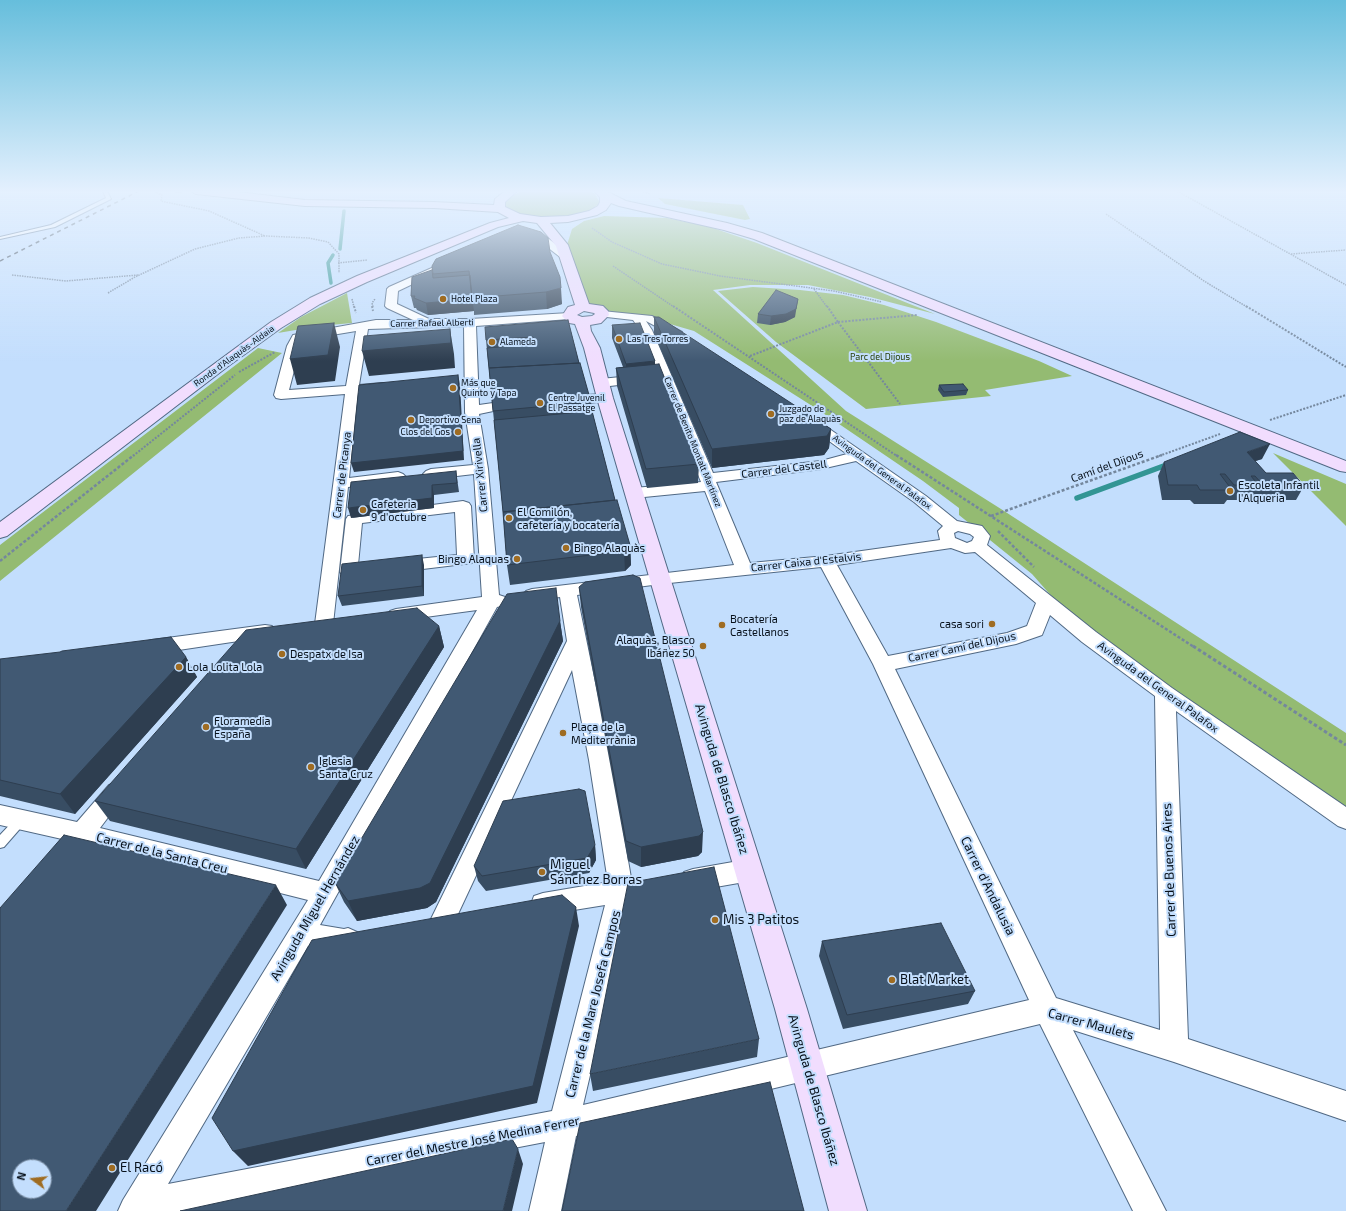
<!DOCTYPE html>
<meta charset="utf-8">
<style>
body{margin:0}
#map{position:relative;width:1346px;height:1211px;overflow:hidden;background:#c3defd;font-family:"Exo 2",sans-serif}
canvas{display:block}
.north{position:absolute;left:12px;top:1159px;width:40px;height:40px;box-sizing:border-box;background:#c3defd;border:1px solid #788ca2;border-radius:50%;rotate:285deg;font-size:11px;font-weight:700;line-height:16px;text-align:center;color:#07101a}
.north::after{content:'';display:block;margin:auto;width:14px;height:18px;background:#9f6c22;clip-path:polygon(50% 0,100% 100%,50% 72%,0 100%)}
</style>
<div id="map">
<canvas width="1346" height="1211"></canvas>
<div class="north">N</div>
</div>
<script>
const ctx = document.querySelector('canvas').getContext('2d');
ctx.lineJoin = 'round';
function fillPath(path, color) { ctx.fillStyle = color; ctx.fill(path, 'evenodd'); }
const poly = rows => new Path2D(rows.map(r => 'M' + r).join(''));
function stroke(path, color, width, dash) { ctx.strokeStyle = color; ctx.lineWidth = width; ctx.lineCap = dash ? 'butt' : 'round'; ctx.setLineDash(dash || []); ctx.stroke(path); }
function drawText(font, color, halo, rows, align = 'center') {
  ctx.font = font + ' "Exo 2",sans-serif'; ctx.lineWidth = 4; ctx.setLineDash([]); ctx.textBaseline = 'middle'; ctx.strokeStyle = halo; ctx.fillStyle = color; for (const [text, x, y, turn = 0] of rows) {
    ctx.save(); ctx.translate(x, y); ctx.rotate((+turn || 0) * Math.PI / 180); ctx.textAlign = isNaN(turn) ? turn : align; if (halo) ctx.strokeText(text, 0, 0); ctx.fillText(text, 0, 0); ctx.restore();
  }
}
fillPath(poly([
 [522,191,590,191,595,194,599,201,599,204,591,210,570,216,551,218,523,216,506,208,504,204,511,196],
 [658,198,743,205,750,219,745,220,665,204],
 [604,216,667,218,710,227,757,243,935,314,870,297,808,285,750,285,713,290,846,411,1001,509,1346,733,1346,817,1069,616,1032,574,959,515,959,508,923,481,817,409,694,331,646,317,609,312,602,307,589,304,567,245,572,229,584,221],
 [753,287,800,290,843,295,884,305,936,322,1039,361,1072,376,985,390,991,396,866,409,776,342,718,291],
 [347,293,352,323,319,326,278,333,301,317],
 [258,348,282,353,0,581,0,545],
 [1273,453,1346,484,1346,526]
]), '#94bb72');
stroke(poly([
 [340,249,344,211],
 [331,283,328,263,333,255]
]), '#329594', 3.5);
stroke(poly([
 [1077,498,1169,464]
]), '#329594', 5.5);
const lane = poly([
 [103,191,107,191,111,199,55,227,0,239,0,237,51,225,106,198,103,191],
 [21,815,25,817,27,820,25,823,4,847,0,848,0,835,17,817,21,815]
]);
const street = poly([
 [525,234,549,239,569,255,568,257,560,257,542,243,522,239,520,237,525,234],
 [434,267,438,268,439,270,438,272,398,291,397,304,429,319,470,319,569,313,575,316,569,319,476,326,479,405,493,403,498,404,500,407,498,410,479,414,488,469,499,595,505,597,508,601,505,605,497,607,320,925,344,929,348,928,357,932,361,940,357,948,344,953,308,946,168,1184,552,1111,605,905,543,915,534,912,531,904,534,896,543,893,608,882,589,760,572,670,451,929,442,933,433,929,430,921,567,641,560,597,532,601,526,599,523,595,526,591,532,589,734,565,705,491,634,498,629,496,626,493,629,490,634,488,701,482,640,330,633,320,598,316,596,314,598,312,602,311,652,316,682,332,680,335,672,335,646,321,652,330,713,473,821,461,847,454,803,422,805,419,815,419,926,496,957,521,982,526,990,536,987,545,1096,632,1172,688,1346,807,1346,829,1338,826,1176,711,1188,1039,1346,1091,1346,1121,1174,1062,1073,1030,1166,1211,1133,1211,1040,1024,576,1136,561,1211,529,1211,545,1142,188,1211,118,1211,123,1200,308,900,86,844,69,864,61,867,53,864,49,857,53,850,62,839,0,825,0,805,77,822,109,785,117,782,125,785,128,791,100,828,319,881,477,610,396,621,390,619,387,615,390,611,396,609,482,597,474,474,431,479,426,477,423,474,426,471,431,469,473,465,465,412,464,326,368,329,359,385,382,383,387,384,389,387,387,390,382,391,358,393,349,478,398,472,403,474,406,477,403,480,398,482,348,487,333,624,331,628,324,630,317,628,315,624,345,394,281,399,276,398,274,395,287,346,293,335,376,320,413,320,387,308,385,306,387,289,389,287,434,267],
 [356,331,346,386,289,390,302,340,356,331],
 [856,461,914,502,943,526,938,531,940,540,826,556,750,563,716,482,821,469,856,461],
 [958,531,970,534,974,537,972,541,967,543,955,538,954,533,958,531],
 [951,548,965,553,975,552,1036,603,1027,626,1007,633,888,656,837,565,951,548],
 [821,567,873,664,1029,1000,583,1105,631,900,641,897,644,889,641,881,631,878,611,760,577,595,660,584,821,567],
 [1050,615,1082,642,1155,696,1160,1030,1056,998,895,669,1016,644,1042,635,1050,615],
 [640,375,646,379,645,382,601,387,594,383,601,379,640,375],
 [605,394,610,395,612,398,610,401,586,403,581,402,579,399,581,396,586,395,605,394],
 [463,501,469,503,471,506,474,559,472,563,349,578,343,576,340,572,346,519,348,516,463,501],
 [455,512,457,555,358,565,362,523,455,512],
 [265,625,272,626,274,631,272,636,152,654,145,652,143,647,145,642,152,640,265,625],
 [750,859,758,863,762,870,758,877,750,881,693,891,684,888,681,880,684,872,693,869,750,859]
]);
const secondary = poly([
 [191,191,229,191,305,200,434,202,494,205,495,199,505,191,517,191,505,202,505,207,520,214,541,217,568,216,589,211,598,206,600,202,600,197,594,191,606,191,626,201,727,223,762,233,1346,461,1346,472,1340,471,754,239,724,230,619,206,611,203,606,210,597,215,568,222,550,223,568,245,589,304,603,306,608,311,609,315,601,323,590,325,591,331,600,348,613,398,807,1009,867,1211,829,1211,775,1009,597,398,584,348,575,324,569,323,562,316,568,307,575,305,556,246,537,223,523,221,498,227,367,282,320,304,281,328,227,367,7,536,0,538,0,522,271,322,310,298,357,276,490,223,509,218,498,212,434,208,305,206,196,194,191,191],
 [584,311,594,313,595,314,592,316,582,317,577,315,584,311]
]);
stroke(lane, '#516984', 2);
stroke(street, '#516984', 2);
stroke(secondary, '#516984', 2);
stroke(poly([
 [152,191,162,195,161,201,209,211,265,236],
 [173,191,182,193],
 [641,191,650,194],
 [1177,191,1346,285],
 [1106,214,1204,281,1247,307],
 [592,228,612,242,662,264,720,276,834,291,882,302],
 [1291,254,1346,250],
 [338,263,367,260],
 [613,266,674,307],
 [12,275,66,281,138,275],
 [814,289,827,307],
 [108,293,135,277,195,249,239,238,266,236,309,238,328,242,339,254,339,273],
 [352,299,354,307],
 [373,307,372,303,375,299]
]), '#74879d', 1.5, [1.5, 1]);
stroke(poly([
 [354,306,356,313],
 [372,306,373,311],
 [673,306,897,456],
 [1246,306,1346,367],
 [838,322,900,404],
 [838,322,917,315],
 [750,356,838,322,827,306],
 [239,372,275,352],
 [1270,420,1346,395],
 [133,456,235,375],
 [1159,456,1220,434]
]), '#74879d', 2, [2, 1.5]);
stroke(poly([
 [896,455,1194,647],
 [991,516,1162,455],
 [998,531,1034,567],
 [0,561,134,455]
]), '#74879d', 2.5, [3, 2]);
stroke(poly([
 [1193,646,1346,745]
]), '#74879d', 3, [3.5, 2.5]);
fillPath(lane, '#fff');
fillPath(street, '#fff');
fillPath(secondary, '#f1ddfe');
stroke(poly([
 [0,261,139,191]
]), '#33404f', 1.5, [4, 4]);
fillPath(poly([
 [550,252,562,304,547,309,474,315,474,311,428,315,417,310,416,308,414,308,411,296,412,277],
 [758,314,795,317,785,322,770,325,757,323],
 [654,317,831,429,829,448,824,455,712,468,654,334],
 [568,320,579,363,591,402,592,411,615,500,630,545,631,565,625,571,510,585,507,565,503,512,486,340],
 [612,325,655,364,699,464,698,483,647,488,617,386,616,368,623,367,612,338],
 [939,385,968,390,966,395,943,397,938,390],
 [1262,459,1255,461,1266,473,1304,486,1296,500,1257,500,1254,497,1252,500,1227,500,1224,504,1194,504,1190,500,1162,500,1158,476,1164,462],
 [456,471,459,492,434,495,434,508,351,518],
 [424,565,424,596,342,606,338,596],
 [579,587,702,852,698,856,641,867,628,861,581,607],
 [560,621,563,641,436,902,427,908,357,921,344,902,335,883],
 [439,626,444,647,306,869,110,821,95,801],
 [186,657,197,677,75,814,0,796,0,659],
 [595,845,596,860,589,873,486,891,478,881,474,866],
 [822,941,975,991,968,1004,843,1029,819,956],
 [759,1039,757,1057,593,1091,590,1074]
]), '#384d63');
fillPath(poly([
 [561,288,562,304,547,309,546,292],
 [472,298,474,311,428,315,426,303],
 [798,299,795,317,785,322,770,325,771,316],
 [334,323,340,347,335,381,297,385,290,359],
 [450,329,454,354,455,368,369,376,362,351],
 [655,361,655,374,626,377,626,364],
 [458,375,460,384,464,460,354,472,351,463],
 [831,429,829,448,824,455,712,468,712,449],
 [1270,444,1262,459,1240,466,1247,452],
 [432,485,434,495,434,508,351,518,348,508],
 [630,545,631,565,625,571,624,551],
 [422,555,424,565,424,596,422,586],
 [560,621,563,641,436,902,427,908,357,921,348,901],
 [439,626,444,647,306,869,296,849],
 [186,657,197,677,75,814,60,794],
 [703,832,702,852,698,856,641,867,641,847],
 [595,845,596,860,589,873,587,858],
 [276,885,287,905,96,1211,66,1211],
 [576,907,579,926,537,1103,248,1166,233,1151],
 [518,1149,523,1164,512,1211,503,1211]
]), '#2e3e50');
const building = poly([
 [518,225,541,232,548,238,550,252,560,277,561,288,546,292,472,298,469,271,433,274,432,266,436,259,518,225],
 [432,270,433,278,470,275,472,299,426,303,414,298,415,296,411,296,412,277,432,270],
 [776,290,798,299,796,309,786,314,771,316,758,314,776,290],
 [654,317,659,317,831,429,827,436,712,449,654,317],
 [568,320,579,363,489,368,487,348,534,344,533,337,486,340,485,327,568,320],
 [334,323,328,355,290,359,298,326,334,323],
 [640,323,655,361,626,364,612,325,640,323],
 [450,329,451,343,362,351,364,336,450,329],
 [580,363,591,402,493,411,489,368,580,363],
 [659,364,699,464,646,469,616,368,659,364],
 [458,375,463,451,351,463,359,385,458,375],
 [963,384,968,390,944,392,939,385,963,384],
 [592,411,615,500,503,512,494,420,592,411],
 [1240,432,1270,444,1247,452,1266,473,1293,473,1304,486,1264,486,1255,476,1251,476,1259,486,1234,485,1225,474,1220,474,1232,490,1200,490,1197,485,1168,485,1164,462,1240,432],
 [456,471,457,483,432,485,432,498,348,508,351,482,456,471],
 [617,500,630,545,624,551,507,565,503,512,617,500],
 [422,555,422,586,338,596,342,564,422,555],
 [633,575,640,578,703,832,699,836,641,847,626,841,579,587,585,582,633,575],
 [556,588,560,621,430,883,420,888,348,901,335,883,507,594,556,588],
 [417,608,439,626,296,849,95,801,246,630,417,608],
 [171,637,186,657,60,794,0,780,0,659,60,652,62,651,171,637],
 [579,789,585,791,595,845,587,858,482,876,474,866,503,801,579,789],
 [64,835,276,885,66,1211,0,1211,0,908,64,835],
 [20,1167,44,1167,44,1191,20,1191,20,1167],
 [714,867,759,1039,590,1074,628,883,714,867],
 [562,895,576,907,533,1086,233,1151,212,1118,312,940,562,895],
 [941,923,975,991,847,1015,822,941,941,923],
 [770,1082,804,1211,562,1211,580,1123,770,1082],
 [512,1139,518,1149,503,1211,180,1211,512,1139]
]);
fillPath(building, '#415973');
stroke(building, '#2e3e50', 1);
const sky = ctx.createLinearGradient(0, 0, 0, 361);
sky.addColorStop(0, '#66bedc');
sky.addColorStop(0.53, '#e4f0fe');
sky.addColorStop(1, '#e4f0fe00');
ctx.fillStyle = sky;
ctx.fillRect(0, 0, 1346, 361);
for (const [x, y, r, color] of [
 [443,299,4,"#9f6c22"],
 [619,339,4,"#9f6c22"],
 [492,342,4,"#9f6c22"],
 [453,388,4,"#9f6c22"],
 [540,403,4,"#9f6c22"],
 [771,414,4,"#9f6c22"],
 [411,420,4,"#9f6c22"],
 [458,432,4,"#9f6c22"],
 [1230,491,4,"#9f6c22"],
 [363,510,4,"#9f6c22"],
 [509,518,4,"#9f6c22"],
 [566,548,4,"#9f6c22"],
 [517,559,4,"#9f6c22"],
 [992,624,4,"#9f6c22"],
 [722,625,4,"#9f6c22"],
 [703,646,4,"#9f6c22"],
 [282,654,4,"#9f6c22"],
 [179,667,4,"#9f6c22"],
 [206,727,4,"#9f6c22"],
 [563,733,4,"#9f6c22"],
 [311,767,4,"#9f6c22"],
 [542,872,4,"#9f6c22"],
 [715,920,4,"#9f6c22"],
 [892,980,4,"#9f6c22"],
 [112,1168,4,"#9f6c22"]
]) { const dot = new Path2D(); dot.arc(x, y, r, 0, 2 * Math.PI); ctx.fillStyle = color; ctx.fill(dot); stroke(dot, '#c3defd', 1.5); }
drawText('9px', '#07101a', '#c3defd', [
 ["Hotel Plaza",451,299],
 ["Las Tres Torres",627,339],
 ["Alameda",500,342],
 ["Más que",461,383],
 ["Quinto y Tapa",461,393],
 ["Centre Juvenil",548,398],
 ["El Passatge",548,408],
 ["Juzgado de",779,409],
 ["paz de Alaquàs",779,419],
 ["Deportivo Sena",419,420],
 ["Clos del Gos",450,432,"right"]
], 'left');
drawText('9px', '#07101a', '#c3defd', [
 ["Carrer Rafael Alberti",432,323,-1],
 ["Ronda d'Alaquàs-Aldaia",234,356,-36],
 ["Carrer de Benito Montalt Martínez",693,442,68],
 ["Avinguda del General Palafox",882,472,36]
]);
drawText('9px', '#243d03', '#c3defd', [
 ["Parc del Dijous",880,357]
]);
drawText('11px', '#07101a', '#c3defd', [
 ["Camí del Dijous",1107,466,-20],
 ["Carrer del Castell",784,469,-7],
 ["Carrer de Picanya",342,475,-83],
 ["Carrer Xirivella",480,475,-96],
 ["Carrer Caixa d'Estalvis",806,562,-6],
 ["Carrer Camí del Dijous",962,647,-12],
 ["Avinguda del General Palafox",1158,687,36]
]);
drawText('11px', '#07101a', '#c3defd', [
 ["Escoleta Infantil",1238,485],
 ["l'Alqueria",1238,498],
 ["Cafeteria",371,504],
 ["9 d'octubre",371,517],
 ["El Comilón,",517,512],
 ["cafetería y bocatería",517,525],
 ["Bingo Alaquàs",574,548],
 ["Bingo Alaquas",509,559,"right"],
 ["Bocatería",730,619],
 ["Castellanos",730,632],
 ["casa sori",984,624,"right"],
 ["Alaquàs, Blasco",695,640,"right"],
 ["Ibáñez 50",695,653,"right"],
 ["Despatx de Isa",290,654],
 ["Lola Lolita Lola",187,667],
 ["Floramedia",214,721],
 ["España",214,734],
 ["Plaça de la",571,727],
 ["Mediterrània",571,740],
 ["Iglesia",319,761],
 ["Santa Cruz",319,774]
], 'left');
drawText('13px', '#07101a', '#c3defd', [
 ["Avinguda de Blasco Ibáñez",722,779,73],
 ["Carrer de la Santa Creu",162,853,14],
 ["Carrer de Buenos Aires",1169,870,-92],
 ["Carrer d'Andalusia",988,886,64],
 ["Avinguda Miguel Hernández",315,908,-60],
 ["Carrer de la Mare Josefa Campos",593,1004,-76],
 ["Carrer Maulets",1091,1024,15],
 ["Avinguda de Blasco Ibáñez",814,1090,74],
 ["Carrer del Mestre José Medina Ferrer",473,1141,-11]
]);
drawText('13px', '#07101a', '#c3defd', [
 ["Miguel",550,865],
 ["Sánchez Borras",550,880],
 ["Mis 3 Patitos",723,920],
 ["Blat Market",900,980],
 ["El Racó",120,1168]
], 'left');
</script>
